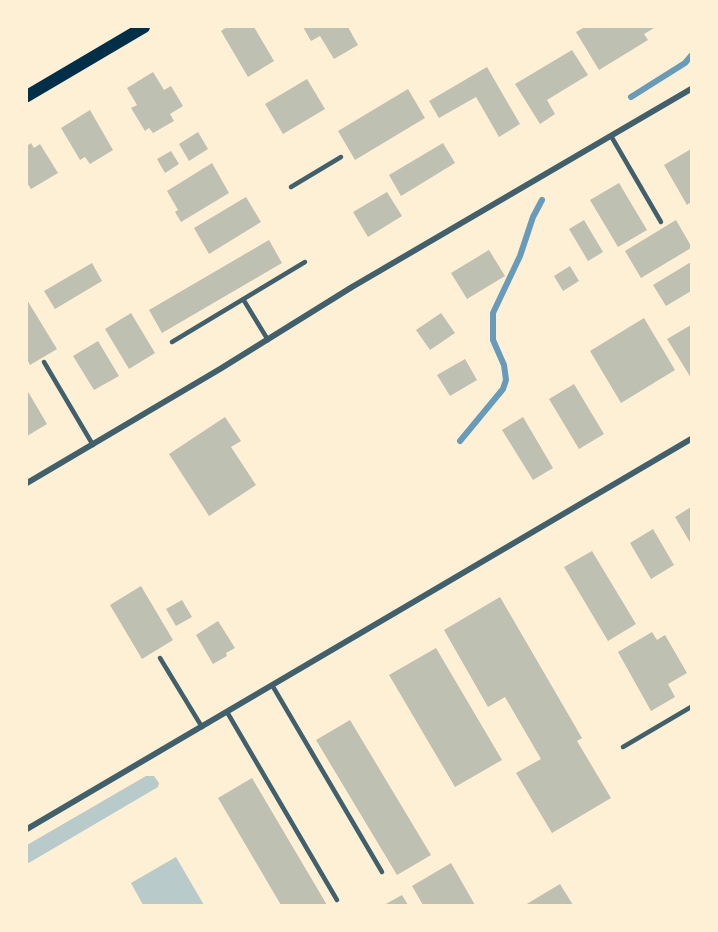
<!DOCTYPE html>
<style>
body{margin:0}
#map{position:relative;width:718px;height:932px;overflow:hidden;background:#fdf0d5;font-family:Figtree,sans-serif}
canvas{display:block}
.frame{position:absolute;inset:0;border:28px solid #fdf0d5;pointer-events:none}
</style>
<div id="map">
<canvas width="718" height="932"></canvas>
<div class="frame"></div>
</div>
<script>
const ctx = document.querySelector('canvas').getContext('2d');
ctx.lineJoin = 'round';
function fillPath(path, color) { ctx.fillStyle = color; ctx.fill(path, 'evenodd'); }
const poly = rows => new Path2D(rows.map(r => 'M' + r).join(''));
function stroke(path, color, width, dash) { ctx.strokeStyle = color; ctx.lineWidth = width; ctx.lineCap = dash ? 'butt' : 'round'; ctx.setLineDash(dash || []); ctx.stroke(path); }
fillPath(poly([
 [146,776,154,776,159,783,158,787,27,864,27,845],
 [176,857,204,905,143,905,131,883]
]), '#b9caca');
stroke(poly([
 [631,97,685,63,691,56],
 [460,441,503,389,506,380,504,365,493,340,493,313,520,256,533,217,542,200]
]), '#669bbc', 6);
fillPath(poly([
 [227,27,254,27,274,61,248,77,221,31],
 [303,27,348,27,358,45,334,59,320,36,311,41],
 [585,27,656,27,644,34,648,40,599,70,576,32],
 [572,50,588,75,547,100,555,114,540,124,515,84],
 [487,67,520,124,499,137,476,97,439,118,429,101],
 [153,72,164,90,171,86,183,106,170,114,174,121,153,133,149,128,145,131,131,108,137,105,127,88],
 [307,79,325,109,283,134,265,104],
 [408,89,425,118,355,160,338,131],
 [90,110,113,150,90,164,85,157,80,160,61,128],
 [198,132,208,149,189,161,179,144],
 [31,143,34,148,40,144,58,173,31,189,27,183,27,146],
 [443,143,455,163,401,196,389,175],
 [691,149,691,202,687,205,664,165],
 [171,151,179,164,165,173,157,159],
 [212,163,229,193,181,222,175,212,178,210,167,191],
 [619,183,647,230,618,247,590,200],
 [387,192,402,216,368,237,353,212],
 [246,197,261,222,209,254,194,228],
 [584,220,603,252,588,261,569,229],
 [676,220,691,246,691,248,641,278,625,251],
 [269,240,282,263,162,333,149,310],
 [489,250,505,276,467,299,451,273],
 [691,262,691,291,666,306,653,285],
 [92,263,102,281,55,309,44,291],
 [570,266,579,281,563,291,554,276],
 [27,300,57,349,30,365,27,359],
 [131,313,155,353,129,369,105,329],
 [441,313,455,333,430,350,416,330],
 [644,318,675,370,621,403,590,351],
 [691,325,691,378,667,339],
 [98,341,119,376,94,390,73,356],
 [465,359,477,380,450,396,437,375],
 [574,384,604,434,579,449,549,399],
 [27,390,47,424,27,436],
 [225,417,241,441,231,447,256,485,209,516,169,454],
 [523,417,553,468,533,480,502,430],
 [691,507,691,544,675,517],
 [653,529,674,565,651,579,630,543],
 [592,551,636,624,608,641,564,567],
 [141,586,173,640,142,659,110,605],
 [500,597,582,738,577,741,611,798,552,833,516,773,541,759,505,697,488,707,444,630],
 [182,600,192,617,176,626,166,609],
 [218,621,235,648,226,653,227,656,213,664,196,635],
 [652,632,657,640,665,635,687,673,668,684,675,697,651,711,618,652],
 [436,648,502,760,455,787,389,675],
 [350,720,431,855,397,875,316,740],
 [252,778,327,905,281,905,218,798],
 [451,863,475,905,423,905,412,886],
 [560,884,573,905,525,905],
 [402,895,408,905,384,905]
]), '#bec0b2');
stroke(poly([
 [611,136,661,222],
 [291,187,341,157],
 [243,299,268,340],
 [172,342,305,262],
 [44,362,93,445],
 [160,658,202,727],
 [272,685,382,872],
 [227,712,337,900],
 [623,747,691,707]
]), '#3f606c', 4.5);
stroke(poly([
 [27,483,220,369,352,287,691,89],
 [27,829,691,439]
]), '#3f606c', 6);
stroke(poly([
 [27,96,144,27]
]), '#003049', 12);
</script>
